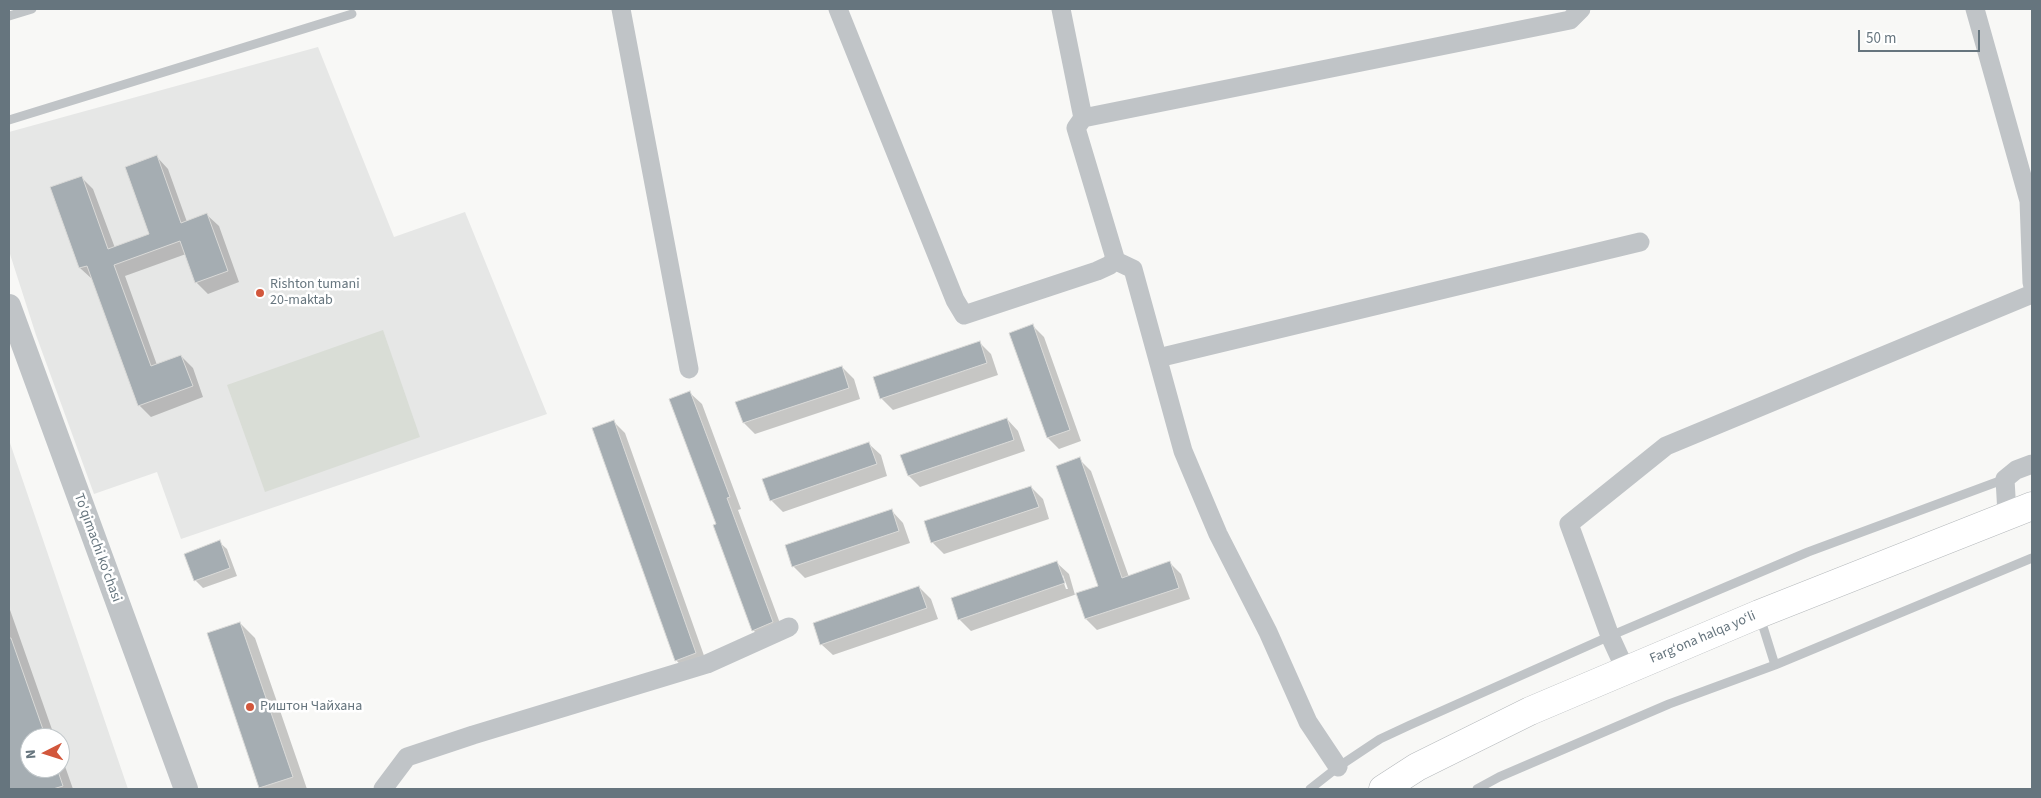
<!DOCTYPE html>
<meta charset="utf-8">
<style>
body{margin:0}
#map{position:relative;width:2041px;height:798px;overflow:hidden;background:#f8f8f6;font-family:"Source Sans 3",sans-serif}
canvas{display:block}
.frame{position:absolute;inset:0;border:10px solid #66757e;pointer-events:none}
.north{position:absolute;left:20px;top:728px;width:50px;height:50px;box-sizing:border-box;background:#fff;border:1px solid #c2c8cb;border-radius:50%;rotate:265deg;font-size:14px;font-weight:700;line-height:20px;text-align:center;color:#66757e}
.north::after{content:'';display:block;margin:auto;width:18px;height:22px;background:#d2573c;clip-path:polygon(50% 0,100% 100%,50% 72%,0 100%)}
.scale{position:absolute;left:1858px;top:30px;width:122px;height:22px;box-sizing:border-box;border:2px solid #66757e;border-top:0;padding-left:6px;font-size:15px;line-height:18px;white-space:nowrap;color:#66757e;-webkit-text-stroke:4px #fff;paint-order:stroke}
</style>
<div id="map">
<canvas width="2041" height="798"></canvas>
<div class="frame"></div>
<div class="north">N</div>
<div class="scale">50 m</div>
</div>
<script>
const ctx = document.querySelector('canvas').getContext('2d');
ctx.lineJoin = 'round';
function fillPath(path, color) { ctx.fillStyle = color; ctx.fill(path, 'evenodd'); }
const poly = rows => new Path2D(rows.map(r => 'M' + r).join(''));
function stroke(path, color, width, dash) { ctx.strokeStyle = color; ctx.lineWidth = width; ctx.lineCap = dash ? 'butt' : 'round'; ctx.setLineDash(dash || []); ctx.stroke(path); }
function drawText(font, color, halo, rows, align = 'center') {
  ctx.font = font + ' "Source Sans 3",sans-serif'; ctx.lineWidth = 5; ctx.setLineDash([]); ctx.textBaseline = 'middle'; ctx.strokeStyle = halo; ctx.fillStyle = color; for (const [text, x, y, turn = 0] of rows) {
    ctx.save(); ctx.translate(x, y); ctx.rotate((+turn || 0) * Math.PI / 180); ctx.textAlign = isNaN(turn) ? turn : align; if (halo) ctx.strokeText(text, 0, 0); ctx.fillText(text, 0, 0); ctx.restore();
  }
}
fillPath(poly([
 [318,47,394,237,465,212,547,414,181,539,157,472,94,494,36,335,9,251,9,132],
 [9,440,128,789,9,789],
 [30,738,60,738,60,768,30,768]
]), '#e6e7e6');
fillPath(poly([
 [383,330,420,437,265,492,227,385]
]), '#d9ddd6');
fillPath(poly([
 [157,157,168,169,187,222,207,215,219,226,239,282,208,294,196,282,186,254,125,276,157,365,181,356,193,368,203,397,151,417,139,405,92,279,80,268,51,188,81,177,93,189,115,248,151,235],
 [1033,326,1044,337,1081,441,1059,449,1048,438],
 [980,343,991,354,998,375,893,410,881,398],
 [842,367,854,379,860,399,755,434,744,423],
 [690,393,702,404,741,509,738,510,784,634,765,642,753,630,714,526,717,525],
 [1007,419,1018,431,1025,451,920,487,909,476],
 [614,422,625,433,707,664,687,672,676,660],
 [869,444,881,455,887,476,783,512,771,500],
 [1079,459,1091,471,1129,577,1170,563,1181,574,1190,599,1097,630,1086,619,1077,594,971,631,959,619,1057,563,1069,574,1075,595,1100,586],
 [1061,575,1063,575,1068,589,1066,589],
 [1031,487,1043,499,1049,519,944,554,933,543,926,522],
 [892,511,903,523,910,543,805,578,793,566],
 [219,542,227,549,237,576,203,588,195,580],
 [919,587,931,599,938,619,833,655,821,644],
 [9,607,55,738,30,738,30,768,60,768,60,752,73,789,9,789],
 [240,623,255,638,307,789,262,789,260,788,208,634]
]), '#0003');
const building = poly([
 [157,155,181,223,207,213,228,271,195,283,180,241,114,265,151,366,181,355,193,386,138,406,87,266,79,268,50,187,82,176,108,249,149,234,125,167,157,155],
 [1033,324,1070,430,1047,438,1009,333,1033,324],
 [980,341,987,363,880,399,873,377,980,341],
 [842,366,849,388,743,423,735,402,842,366],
 [690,391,730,497,727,498,773,622,752,631,713,525,716,524,669,399,690,391],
 [1007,418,1014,440,908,476,900,455,1007,418],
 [614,420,696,653,675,661,592,428,614,420],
 [869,442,877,464,770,501,762,479,869,442],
 [1080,457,1122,578,1170,561,1179,588,1085,619,1076,593,1098,586,1056,466,1080,457],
 [1031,486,1039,507,931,543,924,521,1031,486],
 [892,509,899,531,792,567,785,545,892,509],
 [220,540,230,568,194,581,184,554,220,540],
 [1057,561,1065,583,958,620,951,598,1057,561],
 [919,586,927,608,820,645,813,623,919,586],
 [240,622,293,777,259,788,207,633,240,622],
 [9,638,11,638,46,738,30,738,30,768,57,768,63,786,53,789,9,789,9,638]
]);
fillPath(building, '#a5adb2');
stroke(building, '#dadad8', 1);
const primary = poly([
 [1383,789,1417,767,1530,711,1759,614,2032,506]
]);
stroke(primary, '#b4b8bb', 29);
stroke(poly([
 [9,16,32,9],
 [9,120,352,14],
 [1760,617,1775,665],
 [1310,789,1338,767,1380,739,1410,725,1610,636,1808,552,2005,479],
 [1477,789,1499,777,1669,704,1775,665,2032,558]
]), '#c0c4c7', 9);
stroke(poly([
 [621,9,689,369],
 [838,9,955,300,964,315,1097,271,1110,265,1115,258,1076,128,1083,118,1570,20,1581,9],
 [1061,9,1083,118],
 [1975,9,2029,201,2032,283],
 [1114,260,1133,269,1183,451,1218,534,1268,632,1308,722,1338,767],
 [1158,358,1640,242],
 [2007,514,2005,479,2016,470,2032,464],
 [1626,671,1610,636,1569,524,1666,446,2032,294],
 [383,789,407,757,473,735,707,664,789,627]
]), '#c0c4c7', 19);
stroke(poly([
 [9,306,186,789]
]), '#c0c4c7', 24);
stroke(primary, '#fff', 28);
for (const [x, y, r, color] of [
 [260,293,5,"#d2573c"],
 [250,707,5,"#d2573c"]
]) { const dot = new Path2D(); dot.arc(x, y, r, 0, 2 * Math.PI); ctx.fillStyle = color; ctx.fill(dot); stroke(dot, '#fff', 2); }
drawText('14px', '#66757e', '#fff', [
 ["Rishton tumani",270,285],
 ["20-maktab",270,301],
 ["Риштон Чайхана",260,707]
], 'left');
drawText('14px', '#66757e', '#fff', [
 ["To'qimachi ko'chasi",97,548,70],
 ["Farg‘ona halqa yo‘li",1703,638,-23]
]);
</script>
